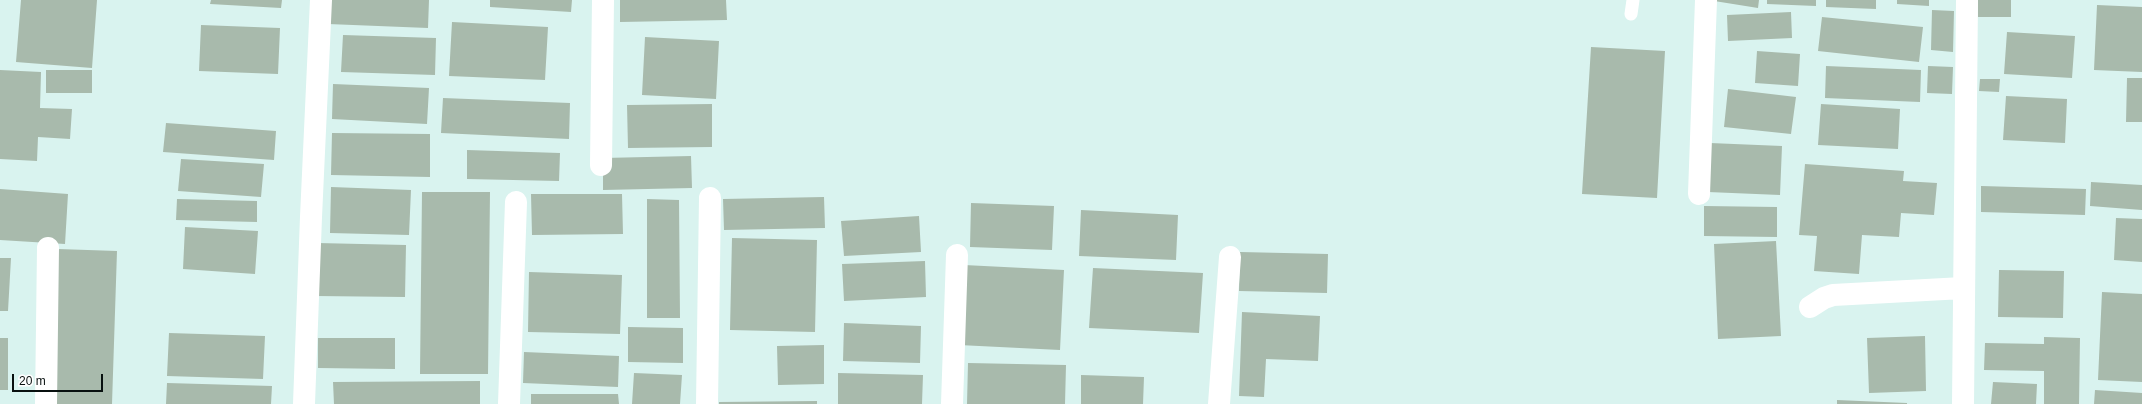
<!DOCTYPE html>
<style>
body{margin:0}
#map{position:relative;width:2142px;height:404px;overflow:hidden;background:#d9f3ef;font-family:Arial,sans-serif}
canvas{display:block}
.scale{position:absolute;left:12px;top:374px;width:91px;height:18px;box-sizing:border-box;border:2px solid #08100f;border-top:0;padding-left:5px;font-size:12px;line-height:14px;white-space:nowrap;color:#08100f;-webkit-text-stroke:3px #fff;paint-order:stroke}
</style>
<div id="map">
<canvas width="2142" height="404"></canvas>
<div class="scale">20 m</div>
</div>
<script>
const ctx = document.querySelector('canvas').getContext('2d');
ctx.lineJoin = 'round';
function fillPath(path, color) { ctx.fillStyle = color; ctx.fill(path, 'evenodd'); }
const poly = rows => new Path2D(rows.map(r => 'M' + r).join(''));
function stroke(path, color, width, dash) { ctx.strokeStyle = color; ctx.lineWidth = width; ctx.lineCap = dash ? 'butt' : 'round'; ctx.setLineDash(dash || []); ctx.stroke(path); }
fillPath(poly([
 [21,0,97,0,92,68,16,62],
 [211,0,282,0,281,8,210,4],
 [330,0,429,0,428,28,328,24],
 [490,0,572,0,571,12,490,7],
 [620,0,726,0,727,20,620,22],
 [1708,0,1759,0,1758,8],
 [1767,0,1816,0,1816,6,1767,4],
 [1826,0,1876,0,1876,9,1826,7],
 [1897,0,1929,0,1929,6,1897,4],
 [1978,0,2011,0,2011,17,1978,17],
 [2097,5,2142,7,2142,72,2094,70],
 [1932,10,1954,11,1953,52,1931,50],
 [1791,12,1792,38,1728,41,1727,15],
 [1822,17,1923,27,1919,62,1818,51],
 [452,22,548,27,545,80,449,76],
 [201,25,280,28,278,74,199,71],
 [2007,32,2075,36,2072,78,2004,74],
 [343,35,436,38,435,75,341,72],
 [645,37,719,41,716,99,642,95],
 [1591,47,1665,51,1657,198,1582,194],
 [1757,51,1800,54,1798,86,1755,83],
 [1826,66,1921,70,1920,102,1825,98],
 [1928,66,1953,67,1952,94,1927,93],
 [0,70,41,72,40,108,72,109,70,139,38,137,37,161,0,159],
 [46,70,92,70,92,93,46,93],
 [2127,78,2142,78,2142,122,2126,122],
 [1980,79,2000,79,1999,92,1979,91],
 [333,84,429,88,427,124,332,119],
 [1728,89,1796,97,1791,134,1724,127],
 [2006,96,2067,99,2065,143,2003,140],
 [443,98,570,103,569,139,441,133],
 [712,104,712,147,628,148,627,105],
 [1821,104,1900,109,1898,149,1818,145],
 [166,123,276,131,274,160,163,152],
 [332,133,430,134,430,177,331,175],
 [1710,143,1782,146,1780,195,1708,192],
 [467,150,560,153,559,181,467,179],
 [691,156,692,188,603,190,603,158],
 [181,159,264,164,261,197,178,191],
 [1805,164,1904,171,1903,181,1937,183,1934,215,1901,213,1899,237,1862,235,1859,274,1814,271,1817,236,1799,235],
 [2091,182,2142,185,2142,210,2090,206],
 [1981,186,2086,189,2085,215,1981,212],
 [331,187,411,190,409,235,330,233],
 [0,189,68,194,65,244,0,240],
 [422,192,490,192,488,374,420,374],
 [531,194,622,194,623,234,532,235],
 [824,197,825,228,724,230,723,199],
 [177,199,257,201,257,222,176,220],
 [647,199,679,200,680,318,647,318],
 [971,203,1054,206,1052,250,970,247],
 [1704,206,1777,207,1777,237,1704,236],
 [1081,210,1178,215,1176,260,1079,256],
 [919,216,921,252,844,256,841,221],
 [2116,218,2142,219,2142,262,2114,260],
 [185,227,258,231,255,274,183,269],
 [732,238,817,240,815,332,730,330],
 [1776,241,1781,336,1718,339,1714,244],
 [317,243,406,245,405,297,316,296],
 [58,249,117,251,112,404,53,404],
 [1240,252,1328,254,1327,293,1239,291],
 [0,258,11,258,8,311,0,311],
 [925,261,926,297,844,301,842,264],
 [964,265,1064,270,1060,350,959,345],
 [1093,268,1203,273,1199,333,1089,328],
 [1999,270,2064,271,2063,318,1998,317],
 [529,272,622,275,620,334,528,332],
 [2102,292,2142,294,2142,382,2098,380],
 [1242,312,1320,316,1318,361,1266,359,1264,397,1239,396],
 [844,323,921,326,920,363,843,361],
 [628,327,683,328,683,363,628,362],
 [169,333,265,336,263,379,167,376],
 [1925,336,1926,391,1869,393,1867,338],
 [2044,337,2080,338,2079,404,2044,404,2044,371,1984,370,1985,343,2044,344],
 [0,338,8,338,8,390,0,390],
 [318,338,395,338,395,369,318,368],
 [824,345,824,384,778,385,777,346],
 [524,352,619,356,618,387,523,383],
 [968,363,1066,365,1065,404,967,404],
 [634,373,682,375,680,404,632,404],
 [838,373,923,375,922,404,838,404],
 [1081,375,1144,377,1143,404,1081,404],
 [480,381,480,404,334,404,333,382],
 [1993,382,2037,384,2036,404,1991,404],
 [167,383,272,386,271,404,166,404],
 [2095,390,2142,393,2142,404,2094,404],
 [531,394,618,394,619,404,531,404],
 [1837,400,1907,403,1907,404,1837,404],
 [817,401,817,404,719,404,719,402]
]), '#a8baac');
stroke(poly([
 [1631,14,1633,0]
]), '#fff', 13);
stroke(poly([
 [601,165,603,0],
 [1699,194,1706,0],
 [1810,307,1824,298,1833,295,1963,288],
 [46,404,48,248],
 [304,404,311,217,321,0],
 [509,404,516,202],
 [707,404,710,198],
 [952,404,957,255],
 [1219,404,1230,257],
 [1963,404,1967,0]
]), '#fff', 22);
</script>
